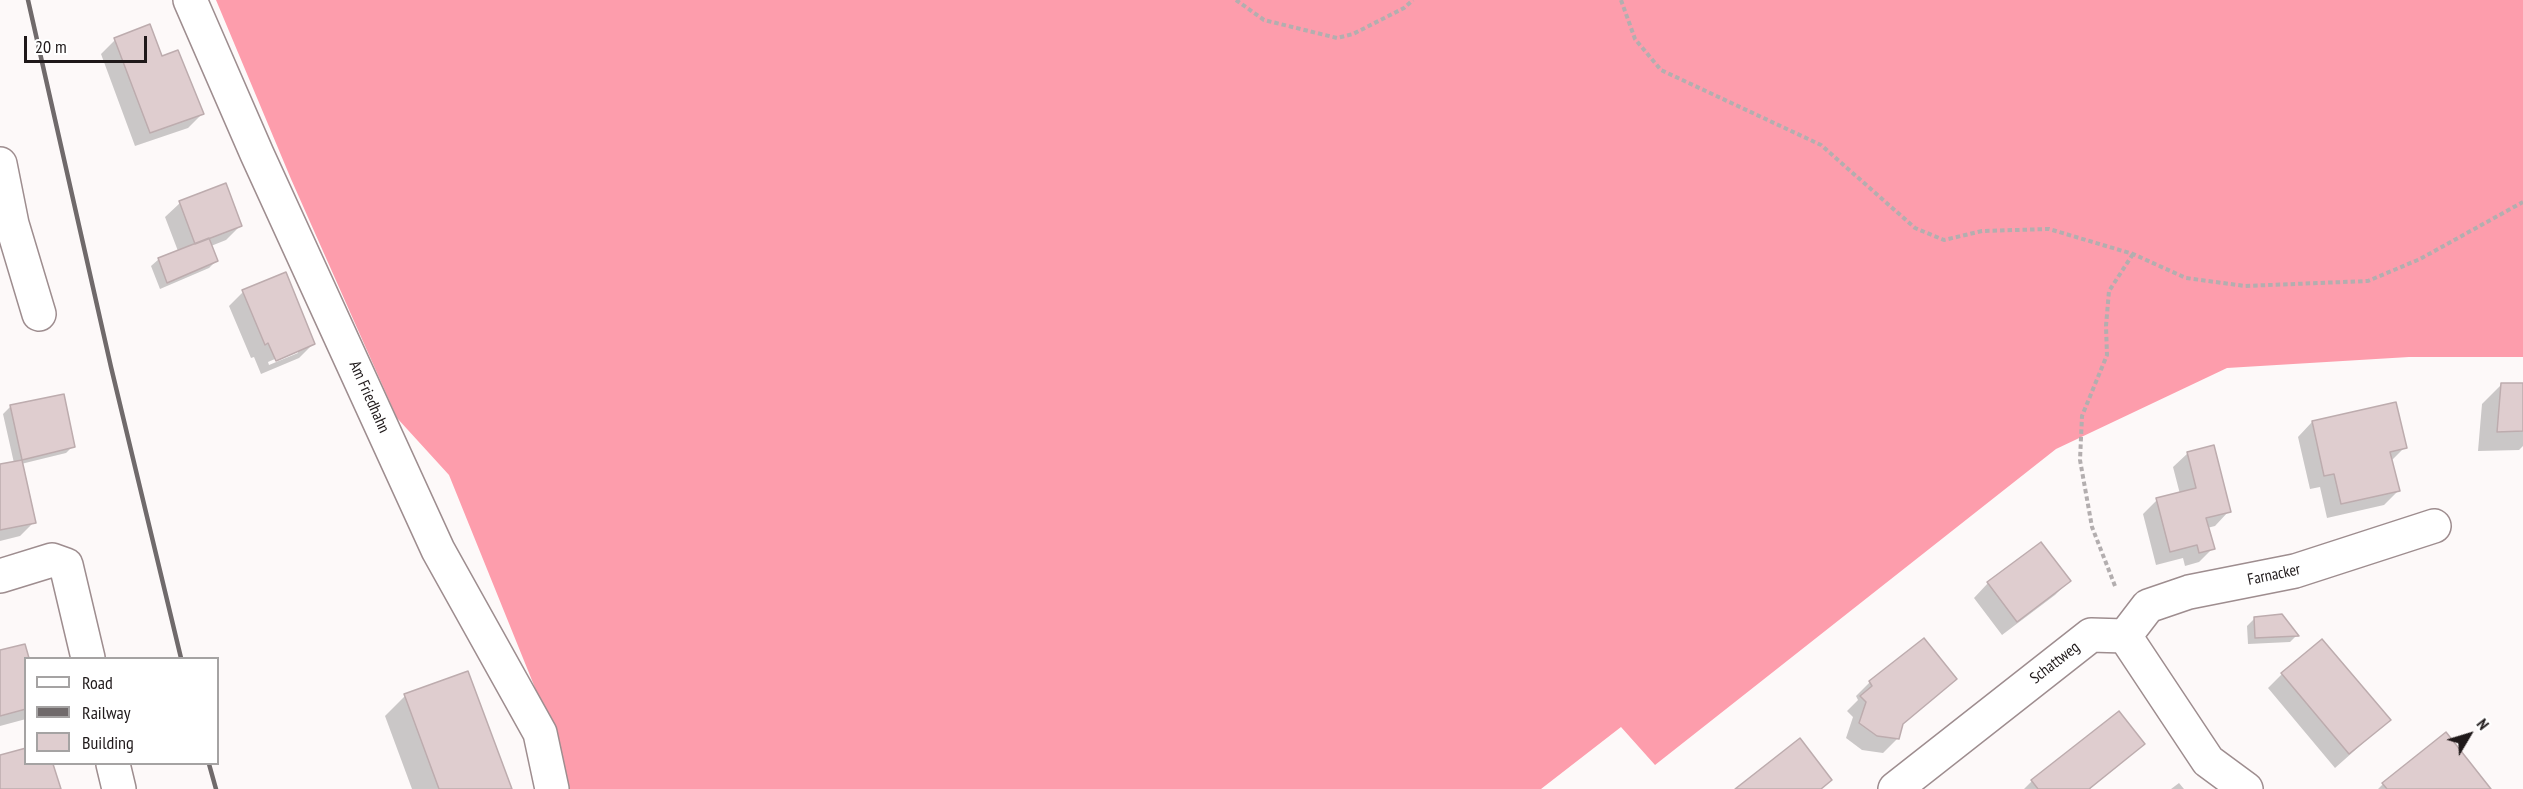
<!DOCTYPE html>
<style>
body{margin:0}
#map{position:relative;width:2523px;height:789px;overflow:hidden;background:#fdf9f9;font-family:"PT Sans Narrow",sans-serif}
canvas{display:block}
.legend{position:absolute;left:24px;top:657px;width:195px;height:108px;box-sizing:border-box;background:#fff;border:2px solid #a5a3a3;margin:0;padding:8px 10px;list-style:none;font-size:18px;color:#1f191a}
.legend li{display:flex;align-items:center;gap:12px;height:30px}
.legend b{width:30px;border:2px solid #a5a3a3}
.north{position:absolute;left:2439px;top:705px;width:60px;height:60px;-webkit-text-stroke:4px #fff;paint-order:stroke;rotate:52deg;font-size:16px;font-weight:700;line-height:24px;text-align:center;color:#1f191a}
.north::after{content:'';display:block;margin:auto;width:21px;height:27px;background:#1f191a;clip-path:polygon(50% 0,100% 100%,50% 72%,0 100%)}
.scale{position:absolute;left:24px;top:36px;width:123px;height:27px;box-sizing:border-box;border:3px solid #1f191a;border-top:0;padding-left:8px;font-size:18px;line-height:21px;white-space:nowrap;color:#1f191a;-webkit-text-stroke:4px #fff;paint-order:stroke}
</style>
<div id="map">
<canvas width="2523" height="789"></canvas>
<ul class="legend">
<li><b style="height:8px;background:#fff"></b>Road</li>
<li><b style="height:8px;background:#706a6b"></b>Railway</li>
<li><b style="height:16px;background:#dfcdcf"></b>Building</li>
</ul>
<div class="north">N</div>
<div class="scale">20 m</div>
</div>
<script>
const ctx = document.querySelector('canvas').getContext('2d');
ctx.lineJoin = 'round';
function fillPath(path, color) { ctx.fillStyle = color; ctx.fill(path, 'evenodd'); }
const poly = rows => new Path2D(rows.map(r => 'M' + r).join(''));
function stroke(path, color, width, dash) { ctx.strokeStyle = color; ctx.lineWidth = width; ctx.lineCap = dash ? 'butt' : 'round'; ctx.setLineDash(dash || []); ctx.stroke(path); }
function drawText(font, color, halo, rows, align = 'center') {
  ctx.font = font + ' "PT Sans Narrow",sans-serif'; ctx.lineWidth = 4.5; ctx.setLineDash([]); ctx.textBaseline = 'middle'; ctx.strokeStyle = halo; ctx.fillStyle = color; for (const [text, x, y, turn = 0] of rows) {
    ctx.save(); ctx.translate(x, y); ctx.rotate((+turn || 0) * Math.PI / 180); ctx.textAlign = isNaN(turn) ? turn : align; if (halo) ctx.strokeText(text, 0, 0); ctx.fillText(text, 0, 0); ctx.restore();
  }
}
fillPath(poly([
 [216,0,2523,0,2523,357,2409,357,2227,368,2056,449,1655,765,1621,727,1541,789,564,789,548,720,449,475,397,418,291,179]
]), '#fd9dac');
fillPath(poly([
 [115,40,161,58,202,114,188,128,135,146,101,54],
 [180,203,241,225,226,240,211,246,216,261,209,268,160,289,151,266,159,259,178,251,165,217],
 [243,292,313,344,299,358,261,374,254,357,251,358,229,306],
 [298,349,298,353,269,365,268,362],
 [2502,384,2523,385,2523,446,2519,450,2478,451,2482,404],
 [63,396,73,446,66,453,21,464,34,522,20,536,0,541,0,466,14,463,3,414,10,407],
 [2312,422,2405,447,2391,461,2398,491,2384,505,2327,518,2320,487,2310,489,2298,437],
 [2188,453,2229,511,2215,526,2207,528,2213,548,2199,562,2185,566,2183,558,2156,565,2143,514,2157,500,2180,494,2173,467],
 [2069,581,2055,595,2002,635,1974,598,1988,583],
 [2254,619,2297,635,2290,642,2248,644,2247,626],
 [24,646,27,658,26,719,0,726,0,652],
 [2282,674,2389,720,2335,768,2268,688],
 [1955,679,1901,726,1897,739,1883,753,1862,750,1846,738,1853,717,1847,711,1858,700,1856,696,1870,682],
 [405,696,509,789,412,789,385,716],
 [2143,744,2090,789,2024,789,2032,781],
 [2179,783,2184,789,2171,789],
 [2383,784,2489,789,2378,789]
]), '#0003');
const building = poly([
 [150,24,162,56,178,50,204,114,150,133,114,38,150,24],
 [226,183,242,226,195,244,179,201,226,183],
 [209,238,218,261,167,283,158,258,209,238],
 [286,272,315,344,276,361,268,343,265,345,242,290,286,272],
 [2501,383,2523,383,2523,431,2497,432,2501,383],
 [64,394,75,447,22,460,10,405,64,394],
 [2396,402,2407,448,2390,452,2400,491,2341,504,2334,474,2324,476,2312,421,2396,402],
 [2214,445,2231,512,2206,518,2215,549,2199,553,2197,545,2170,552,2156,498,2196,488,2187,452,2214,445],
 [22,460,36,523,0,530,0,464,22,460],
 [2041,542,2071,581,2017,622,1987,582,2041,542],
 [2282,614,2299,636,2255,638,2254,617,2282,614],
 [1924,638,1957,679,1903,724,1899,739,1877,736,1859,723,1866,702,1860,696,1872,686,1869,681,1924,638],
 [2322,639,2391,720,2349,754,2281,673,2322,639],
 [25,644,29,658,26,658,26,709,0,716,0,650,25,644],
 [468,671,512,789,439,789,404,694,468,671],
 [2119,711,2145,744,2089,789,2038,789,2031,780,2119,711],
 [2446,732,2491,789,2387,789,2382,783,2446,732],
 [1800,738,1832,780,1821,789,1735,789,1800,738],
 [26,748,26,764,53,764,61,789,0,789,0,755,26,748]
]);
fillPath(building, '#dfcdcf');
stroke(building, '#bdacae', 1.5);
const minor = poly([
 [190,0,257,154,438,550,540,733,552,789],
 [0,164,12,224,39,314],
 [0,576,52,560,66,565,88,658],
 [2125,636,2148,606,2189,592,2295,571,2434,526],
 [113,764,119,789],
 [1895,789,2091,635,2125,636,2208,761,2246,789]
]);
stroke(minor, '#9e8d8f', 36);
stroke(poly([
 [1236,0,1264,20,1337,38,1353,34,1404,8,1413,0],
 [1621,0,1635,39,1661,70,1821,145,1915,228,1944,240,1982,231,2049,229,2133,254,2186,278,2245,286,2368,281,2420,259,2523,202],
 [2115,586,2092,527,2080,460,2082,416,2107,355,2106,326,2109,291,2133,254]
]), '#b3aeaf', 4, [4.5, 3]);
stroke(minor, '#fff', 33);
stroke(poly([
 [28,0,111,367,181,658],
 [209,764,216,789]
]), '#706a6b', 4.5);
drawText('16px', '#1f191a', '#fff', [
 ["Am Friedhahn",369,397,66],
 ["Farnacker",2274,575,-12],
 ["Schattweg",2055,663,-38]
]);
</script>
